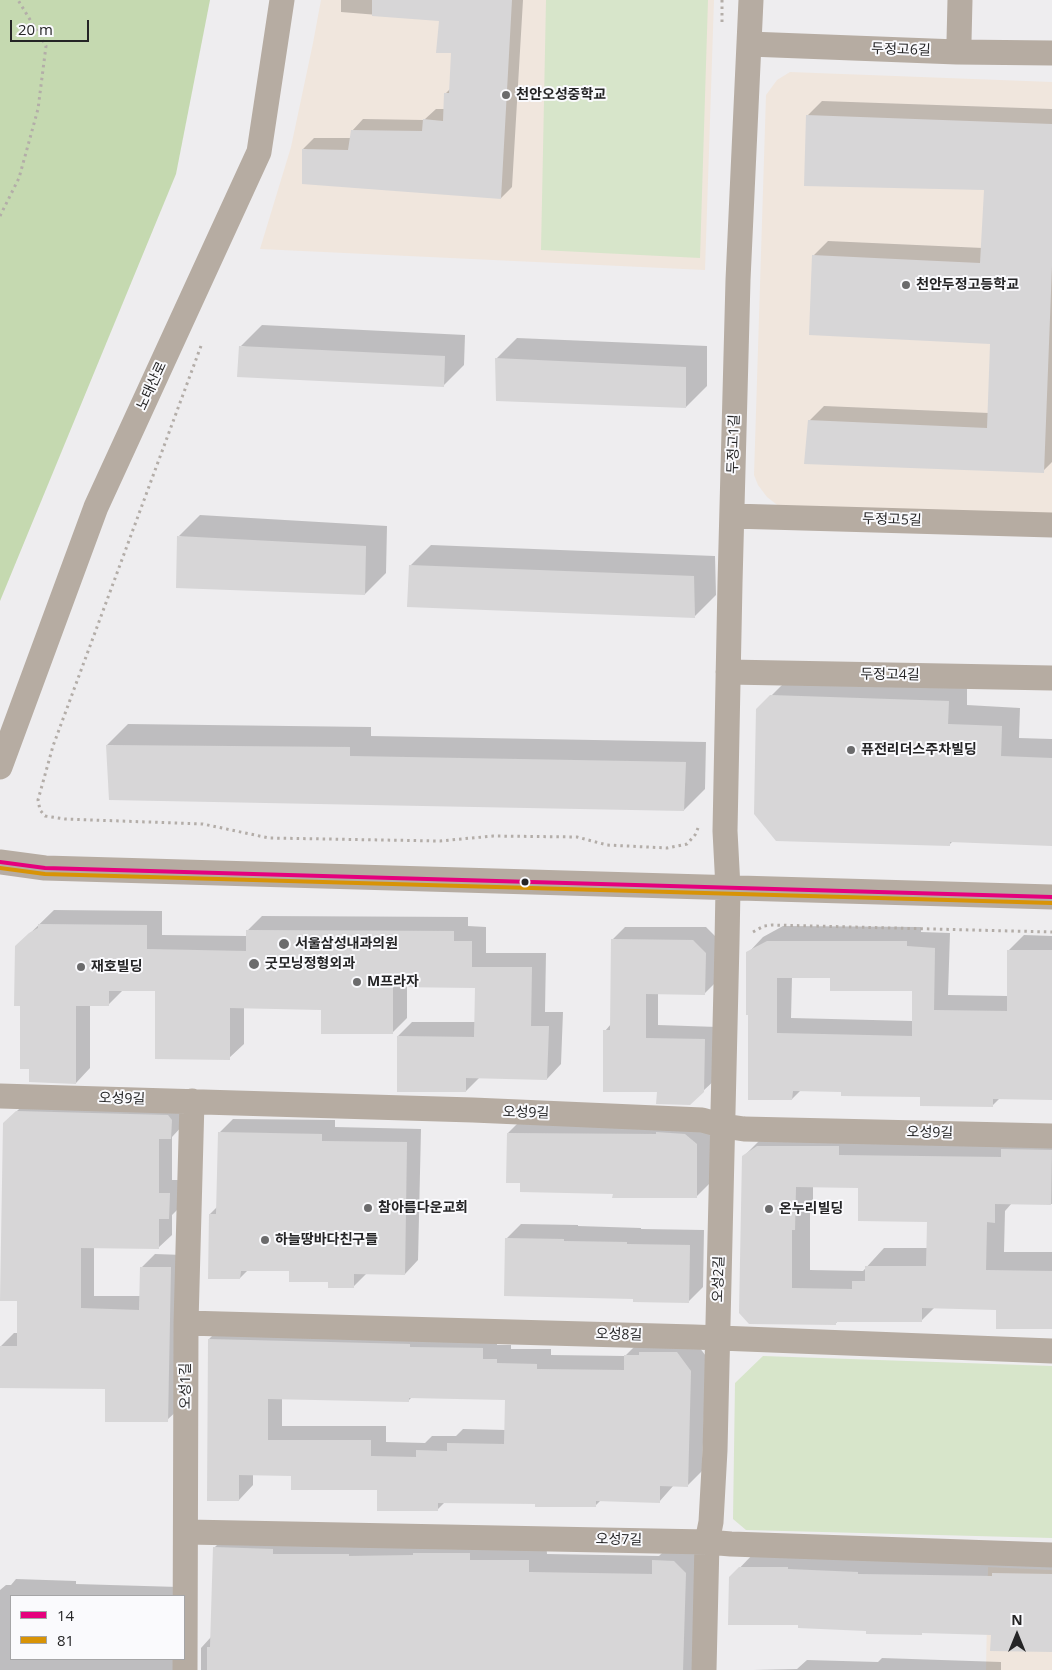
<!DOCTYPE html>
<meta charset="utf-8">
<style>
body{margin:0}
#map{position:relative;width:1052px;height:1670px;overflow:hidden;background:#eeedef;font-family:"Open Sans",sans-serif}
canvas{display:block}
.legend{position:absolute;left:10px;top:1595px;width:175px;height:65px;box-sizing:border-box;background:#fafafd;border:1px solid #a5a5a7;margin:0;padding:6px 9px;list-style:none;font-size:15px;color:#252526}
.legend li{display:flex;align-items:center;gap:10px;height:25px}
.legend b{width:25px;border:1px solid #a5a5a7}
.north{position:absolute;left:992px;top:1610px;width:50px;height:50px;-webkit-text-stroke:4px #fafafd;paint-order:stroke;rotate:0deg;font-size:14px;font-weight:700;line-height:20px;text-align:center;color:#252526}
.north::after{content:'';display:block;margin:auto;width:18px;height:22px;background:#252526;clip-path:polygon(50% 0,100% 100%,50% 72%,0 100%)}
.scale{position:absolute;left:10px;top:20px;width:79px;height:22px;box-sizing:border-box;border:2px solid #252526;border-top:0;padding-left:6px;font-size:15px;line-height:18px;white-space:nowrap;color:#252526;-webkit-text-stroke:4px #fafafd;paint-order:stroke}
</style>
<div id="map">
<canvas width="1052" height="1670"></canvas>
<ul class="legend">
<li><b style="height:6px;background:#e5007d"></b>14</li>
<li><b style="height:6px;background:#d89306"></b>81</li>
</ul>
<div class="north">N</div>
<div class="scale">20 m</div>
</div>
<script>
const ctx = document.querySelector('canvas').getContext('2d');
ctx.lineJoin = 'round';
function fillPath(path, color) { ctx.fillStyle = color; ctx.fill(path, 'evenodd'); }
const poly = rows => new Path2D(rows.map(r => 'M' + r).join(''));
function stroke(path, color, width, dash) { ctx.strokeStyle = color; ctx.lineWidth = width; ctx.lineCap = dash ? 'butt' : 'round'; ctx.setLineDash(dash || []); ctx.stroke(path); }
function drawText(font, color, halo, rows, align = 'center') {
  ctx.font = font + ' "Open Sans","Noto Sans KR",sans-serif'; ctx.lineWidth = 4; ctx.setLineDash([]); ctx.textBaseline = 'middle'; ctx.strokeStyle = halo; ctx.fillStyle = color; for (const [text, x, y, turn = 0] of rows) {
    ctx.save(); ctx.translate(x, y); ctx.rotate((+turn || 0) * Math.PI / 180); ctx.textAlign = isNaN(turn) ? turn : align; if (halo) ctx.strokeText(text, 0, 0); ctx.fillText(text, 0, 0); ctx.restore();
  }
}
fillPath(poly([
 [321,0,714,0,705,270,260,249,291,147,313,43],
 [790,72,1052,82,1052,515,781,508,767,497,758,485,754,475,766,95,777,80],
 [988,1567,1052,1570,1052,1670,986,1670]
]), '#f0e6dd');
fillPath(poly([
 [546,0,708,0,700,258,541,250],
 [763,1356,1052,1366,1052,1538,746,1530,733,1519,735,1383]
]), '#d7e5ca');
fillPath(poly([
 [0,0,210,0,176,174,0,601]
]), '#c5d9b0');
fillPath(poly([
 [341,0,523,0,512,187,501,198,303,149,314,138,351,138,352,131,363,119,424,120,436,109,445,109,445,94,451,88,453,52,440,20,341,12],
 [822,101,1052,109,1052,462,1043,471,809,421,824,406,989,413,991,343,813,256,828,241,983,248,986,188,807,116],
 [262,325,465,335,464,365,443,386,241,346],
 [517,338,707,346,707,386,686,407,496,359],
 [200,515,387,526,386,573,365,594,179,536],
 [431,545,715,556,716,595,695,616,410,566],
 [791,676,967,682,967,705,1020,708,1019,738,1052,739,1052,844,953,841,949,845,757,710],
 [128,724,371,727,371,736,706,742,705,789,684,810,107,745],
 [54,910,162,911,162,935,247,936,247,931,262,916,468,917,468,926,486,927,486,953,546,953,545,1012,563,1012,561,1064,547,1079,480,1077,466,1091,398,1036,412,1022,475,1022,476,987,407,986,407,1018,392,1033,322,1009,244,1007,244,1044,229,1058,156,990,123,990,108,1005,90,1005,90,1068,76,1083,31,1068,22,1005,17,946],
 [783,926,921,927,921,932,950,933,948,995,1008,996,1008,951,1024,935,1052,936,1052,1099,1000,1098,992,1106,922,1095,842,1090,801,1090,792,1099,748,953,763,937],
 [792,977,831,977,913,989,913,1021,791,1018],
 [625,927,706,927,718,939,718,980,705,993,658,993,658,1025,718,1027,717,1078,703,1091,658,1091,605,1031,611,1024,612,940],
 [31,1098,181,1103,184,1124,172,1137,172,1180,183,1180,182,1205,172,1215,172,1235,158,1248,94,1247,94,1296,141,1296,142,1267,155,1254,183,1255,181,1407,167,1420,106,1388,0,1386,0,1347,14,1333,18,1333,18,1299,1,1299,4,1123],
 [524,1117,712,1128,712,1181,696,1197,614,1193,508,1133],
 [233,1119,335,1120,335,1127,421,1129,418,1260,405,1274,367,1273,353,1287,290,1269,249,1269,240,1278,210,1214,218,1206,219,1133],
 [1052,1132,1052,1204,1012,1203,1005,1211,1004,1252,1052,1252,1052,1328,997,1308,935,1307,921,1321,838,1321,835,1324,749,1323,743,1157,762,1138],
 [813,1186,859,1187,928,1221,927,1248,884,1248,863,1271,810,1270,810,1213,813,1210],
 [521,1224,578,1225,578,1226,641,1228,641,1229,704,1230,703,1287,688,1302,634,1298,506,1239],
 [224,1324,497,1334,497,1345,511,1345,511,1349,551,1349,551,1355,625,1356,640,1341,692,1338,706,1356,702,1471,688,1485,674,1485,659,1502,601,1500,595,1506,536,1503,445,1502,437,1510,378,1489,293,1474,253,1474,253,1485,239,1500,209,1339],
 [412,1397,506,1399,506,1430,463,1429,456,1436,432,1436,425,1443,386,1442,386,1426,282,1426,282,1398,409,1400],
 [232,1530,546,1542,547,1554,659,1556,672,1543,704,1554,700,1670,201,1670,201,1648,211,1637,214,1548],
 [756,1551,1052,1558,1052,1651,992,1634,924,1632,922,1633,799,1624,730,1578],
 [16,1579,76,1581,76,1584,179,1587,179,1596,11,1596,11,1659,181,1659,182,1670,0,1670,0,1590,6,1585,11,1585],
 [882,1658,1001,1662,1001,1670,753,1670,797,1669,807,1660,878,1662]
]), '#0003');
fillPath(poly([
 [372,0,512,0,501,199,302,184,302,149,348,150,351,130,422,131,423,119,443,121,444,93,449,93,451,53,436,53,439,21,372,16],
 [806,115,1052,124,1052,266,1044,473,804,464,808,420,987,428,990,344,809,335,812,255,980,263,984,190,804,186],
 [239,346,445,356,444,387,237,377],
 [495,358,686,367,686,408,496,401],
 [177,536,366,546,365,595,176,588],
 [409,565,694,576,695,618,407,607],
 [770,695,949,701,948,724,1002,726,1001,756,1052,758,1052,846,950,842,950,846,776,841,754,814,756,709],
 [106,745,350,747,350,756,686,762,684,811,109,800],
 [38,924,147,925,147,949,246,951,246,930,454,931,454,941,472,941,472,967,532,967,531,1026,549,1026,547,1080,466,1078,466,1092,397,1092,397,1036,474,1037,475,988,393,987,393,1034,321,1034,321,1010,230,1008,230,1060,155,1059,155,991,109,991,109,1006,76,1006,76,1084,29,1082,29,1069,20,1069,20,1006,14,1006,15,946,29,933,38,928],
 [611,939,693,940,706,953,705,995,646,994,646,1038,705,1039,704,1092,690,1105,656,1104,657,1092,603,1092,603,1030,610,1030],
 [767,941,907,941,907,946,935,948,934,1010,1007,1011,1007,950,1052,950,1052,1100,993,1099,993,1107,920,1106,920,1097,841,1096,841,1092,793,1091,792,1100,748,1100,748,1015,746,1015,746,952],
 [777,978,830,978,830,991,912,991,912,1036,777,1033],
 [16,1111,168,1115,172,1120,171,1139,159,1139,159,1193,170,1193,169,1219,159,1219,159,1249,81,1248,81,1308,139,1310,140,1267,171,1267,168,1422,105,1422,105,1389,0,1388,0,1346,17,1346,17,1301,0,1301,3,1123],
 [218,1132,322,1134,322,1141,407,1142,405,1275,354,1274,354,1288,328,1288,328,1282,289,1282,289,1271,241,1271,240,1279,208,1279,209,1214,216,1214],
 [656,1132,685,1134,697,1144,697,1198,612,1198,613,1194,520,1192,520,1183,506,1183,507,1133,656,1134],
 [757,1146,839,1146,839,1155,1001,1157,1001,1149,1052,1150,1051,1205,995,1204,995,1223,987,1222,986,1270,1052,1271,1052,1329,996,1329,996,1310,922,1308,922,1322,836,1322,836,1325,749,1324,739,1313,742,1156],
 [796,1187,858,1188,858,1221,927,1222,926,1266,865,1266,865,1281,852,1281,852,1289,792,1288,792,1230,795,1230],
 [505,1238,564,1239,564,1241,627,1242,627,1244,690,1245,689,1303,633,1302,633,1299,504,1296],
 [208,1339,410,1344,410,1347,483,1348,483,1359,497,1359,497,1363,537,1364,537,1369,624,1370,624,1355,639,1355,639,1352,677,1352,691,1371,688,1487,660,1486,660,1503,596,1501,596,1507,535,1507,535,1504,438,1503,438,1511,377,1511,377,1490,291,1490,291,1476,239,1475,239,1501,207,1501],
 [409,1398,505,1400,504,1444,447,1443,447,1451,416,1450,416,1457,371,1456,371,1440,268,1440,268,1399,409,1402],
 [213,1547,273,1549,273,1554,349,1554,349,1556,413,1555,413,1553,470,1553,470,1560,529,1560,529,1572,652,1574,652,1560,674,1561,686,1573,683,1670,207,1670,207,1647,210,1647],
 [739,1567,788,1567,788,1569,858,1572,858,1574,929,1575,992,1576,992,1573,1052,1574,1052,1652,990,1651,991,1635,922,1633,922,1635,866,1634,866,1631,798,1628,798,1625,728,1625,729,1577]
]), '#d7d6d7');
stroke(poly([
 [722,22,722,0],
 [0,216,19,178,38,109,46,46,18,0],
 [201,346,53,746,38,800,40,810,45,816,65,819,203,824,269,838,440,841,493,836,577,837,607,845,667,848,687,844,695,835,698,828],
 [753,932,764,926,772,925,1052,932]
]), '#b3ada8', 3, [2.5, 4]);
stroke(poly([
 [749,44,957,52,1052,53],
 [957,52,959,41,960,0],
 [732,516,1052,525],
 [728,672,1052,678],
 [0,767,96,507,259,152,282,0],
 [0,862,45,868,1052,897],
 [0,1096,473,1110,702,1120,724,1126,744,1129,1052,1136],
 [186,1323,694,1337,1052,1351],
 [187,1532,707,1542,731,1544,1052,1555],
 [185,1670,186,1323,192,1101],
 [704,1670,707,1542,711,1522,715,1450,727,942,728,888,725,831,730,583,738,280,751,0]
]), '#b6aca2', 25);
stroke(poly([
 [0,862,45,868,1052,897]
]), '#e5007d', 4);
stroke(poly([
 [0,868,45,874,1052,903]
]), '#d89306', 4);
for (const [x, y, r, color] of [
 [506,95,5,"#6b6b6c"],
 [906,285,5,"#6b6b6c"],
 [851,750,5,"#6b6b6c"],
 [525,882,4.5,"#252526"],
 [284,944,6,"#6b6b6c"],
 [254,964,6,"#6b6b6c"],
 [81,967,5,"#6b6b6c"],
 [357,982,5,"#6b6b6c"],
 [368,1208,5,"#6b6b6c"],
 [769,1209,5,"#6b6b6c"],
 [265,1240,5,"#6b6b6c"]
]) { const dot = new Path2D(); dot.arc(x, y, r, 0, 2 * Math.PI); ctx.fillStyle = color; ctx.fill(dot); stroke(dot, '#fafafd', 2); }
drawText('14px', '#252526', '#fafafd', [
 ["두정고6길",901,50,2],
 ["노태산로",152,386,-65],
 ["두정고1길",734,444,-88],
 ["두정고5길",892,520,2],
 ["두정고4길",890,675,1],
 ["오성9길",122,1099,2],
 ["오성9길",526,1113,2],
 ["오성9길",930,1133,1],
 ["오성2길",719,1279,-88],
 ["오성8길",619,1335,2],
 ["오성1길",186,1386,-90],
 ["오성7길",619,1540,1]
]);
drawText('bold 14px', '#252526', '#fafafd', [
 ["천안오성중학교",516,95],
 ["천안두정고등학교",916,285],
 ["퓨전리더스주차빌딩",861,750],
 ["서울삼성내과의원",295,944],
 ["굿모닝정형외과",265,964],
 ["재호빌딩",91,967],
 ["M프라자",367,982],
 ["참아름다운교회",378,1208],
 ["온누리빌딩",779,1209],
 ["하늘땅바다친구들",275,1240]
], 'left');
</script>
